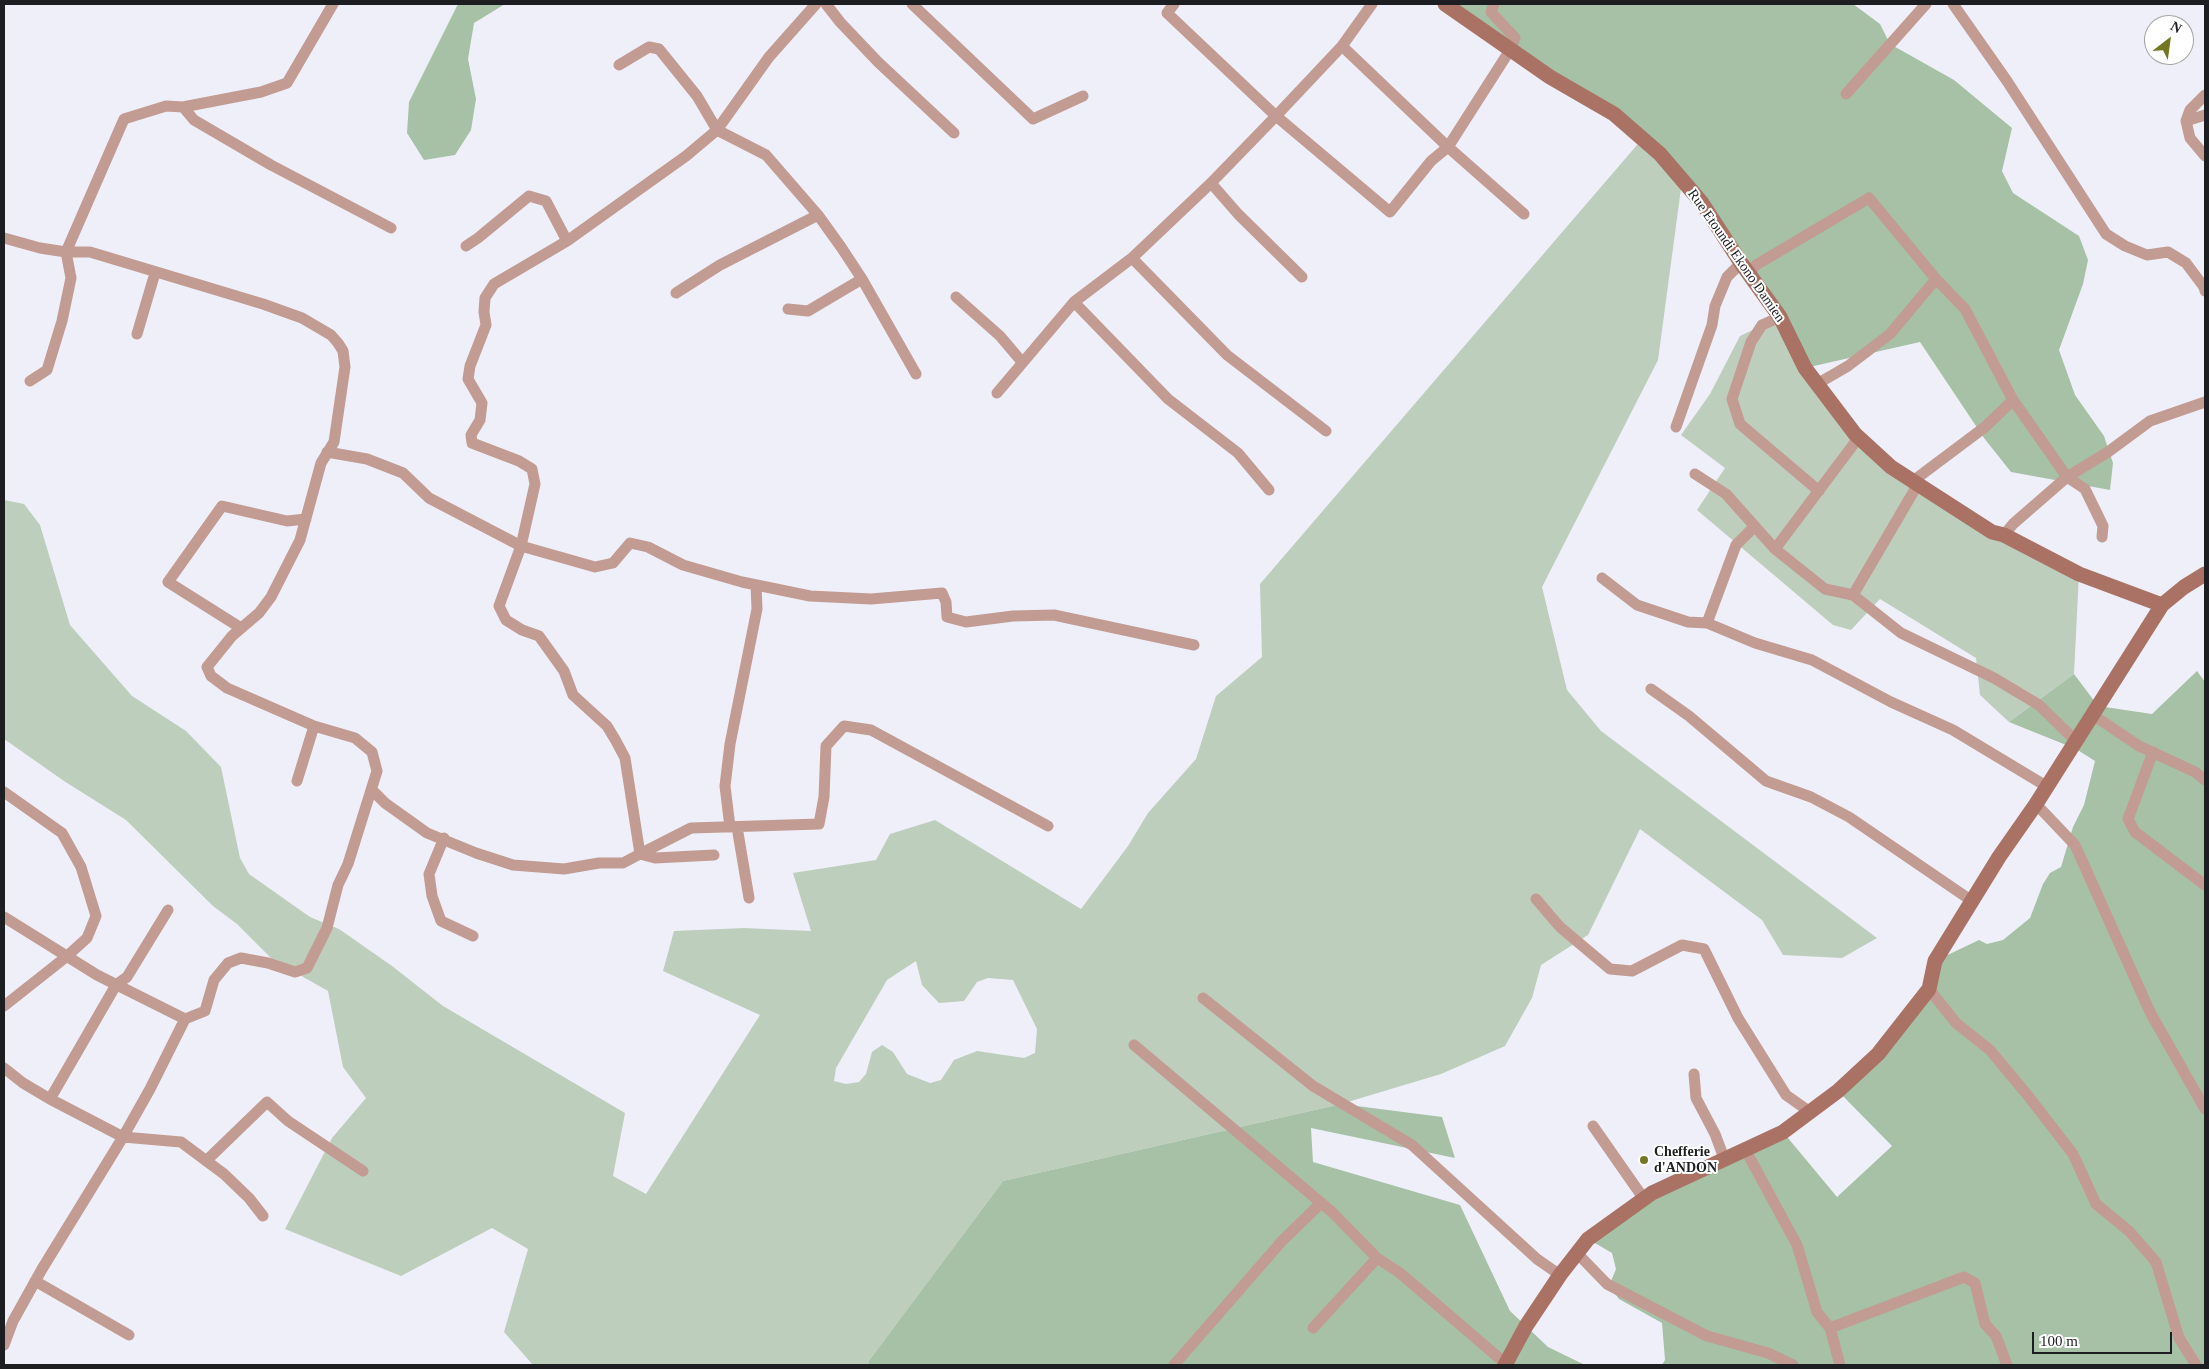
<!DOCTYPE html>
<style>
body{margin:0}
#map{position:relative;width:2209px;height:1369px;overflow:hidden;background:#efeff9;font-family:"Times New Roman",serif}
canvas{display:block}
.frame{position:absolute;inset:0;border:5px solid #1d1e21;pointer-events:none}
.north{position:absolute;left:2144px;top:15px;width:50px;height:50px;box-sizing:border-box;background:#fff;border:1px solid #a5a5a6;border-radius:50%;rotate:30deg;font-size:14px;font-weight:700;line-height:20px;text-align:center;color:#1d1e21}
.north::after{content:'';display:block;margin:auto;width:18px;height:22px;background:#727720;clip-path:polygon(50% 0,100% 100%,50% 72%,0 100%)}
.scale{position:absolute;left:2032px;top:1332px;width:140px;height:22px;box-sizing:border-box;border:2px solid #1d1e21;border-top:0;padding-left:6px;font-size:15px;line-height:18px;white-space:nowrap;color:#1d1e21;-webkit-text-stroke:4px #fff;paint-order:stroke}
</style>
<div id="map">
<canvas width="2209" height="1369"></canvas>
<div class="frame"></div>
<div class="north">N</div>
<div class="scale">100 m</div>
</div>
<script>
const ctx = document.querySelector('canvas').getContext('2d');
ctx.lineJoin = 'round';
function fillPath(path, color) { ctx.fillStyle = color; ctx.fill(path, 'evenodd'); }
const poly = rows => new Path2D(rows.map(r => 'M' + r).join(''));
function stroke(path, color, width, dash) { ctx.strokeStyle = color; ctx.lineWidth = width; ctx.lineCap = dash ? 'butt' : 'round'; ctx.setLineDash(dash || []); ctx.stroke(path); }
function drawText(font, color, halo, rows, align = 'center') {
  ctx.font = font + ' "Times New Roman",serif'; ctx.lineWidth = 4; ctx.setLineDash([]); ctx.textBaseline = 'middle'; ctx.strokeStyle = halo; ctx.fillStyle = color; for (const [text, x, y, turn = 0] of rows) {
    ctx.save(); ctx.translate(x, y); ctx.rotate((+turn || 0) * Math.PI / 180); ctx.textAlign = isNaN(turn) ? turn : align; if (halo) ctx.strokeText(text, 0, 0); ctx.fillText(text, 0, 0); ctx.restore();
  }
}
fillPath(poly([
 [1643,138,1682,181,1658,360,1542,587,1567,690,1601,731,1877,938,1842,958,1783,955,1762,920,1640,829,1588,935,1541,965,1532,998,1505,1046,1441,1074,1341,1104,1003,1181,868,1362,869,1365,533,1365,504,1332,528,1249,492,1228,401,1276,285,1229,332,1138,366,1098,343,1067,328,991,273,960,237,924,213,906,126,820,64,781,4,739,4,500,24,504,40,525,70,625,132,696,186,731,221,767,240,858,249,874,310,917,339,929,392,966,443,1006,625,1113,613,1176,646,1194,760,1015,663,971,674,931,744,928,811,931,793,873,876,860,890,834,935,820,1081,909,1128,846,1148,813,1196,759,1216,696,1262,657,1260,584],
 [916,961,922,985,939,1003,964,1001,977,982,988,978,1013,980,1037,1029,1035,1053,1024,1058,977,1051,954,1060,941,1080,930,1083,907,1074,893,1052,882,1045,872,1052,866,1074,859,1082,846,1084,834,1081,836,1068,887,980],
 [1780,317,1805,368,1890,467,2079,574,2074,674,2009,722,1980,695,1976,658,1880,599,1851,630,1833,625,1697,510,1725,468,1681,435,1710,394,1740,336]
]), '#bdcebc');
fillPath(poly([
 [458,4,505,4,474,23,468,59,476,99,471,130,455,155,424,160,407,133,409,102],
 [1445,4,1853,4,1880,24,1890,44,1954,80,2012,128,2002,171,2013,193,2079,236,2088,260,2083,284,2059,350,2075,395,2104,436,2113,463,2110,490,2011,472,1984,438,1920,342,1805,368,1780,317,1660,154],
 [2197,671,2205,682,2205,1365,1662,1365,1665,1360,1662,1323,1619,1299,1609,1286,1616,1269,1612,1253,1588,1239,1652,1193,1783,1132,1837,1197,1892,1146,1838,1091,1929,989,1935,961,1979,940,1987,944,2003,940,2030,918,2043,884,2050,873,2061,867,2073,827,2084,805,2095,761,2076,749,2009,722,2074,674,2098,706,2152,714],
 [1341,1104,1442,1117,1455,1158,1311,1128,1313,1162,1460,1205,1510,1311,1548,1347,1585,1365,869,1365,868,1362,1003,1181]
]), '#a6c1a6');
stroke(poly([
 [826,4,840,22,878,62,954,133],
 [912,4,1033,119,1083,96],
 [1174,4,1167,13,1276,116,1390,212,1431,161,1448,147,1510,50,1515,38,1491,12,1494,4],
 [1953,4,2007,81,2106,234,2125,246,2147,255,2168,252,2186,263,2204,287,2205,291],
 [1342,46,1448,147,1524,214],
 [619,65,649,47,659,49,697,96,717,130,766,155,818,215,841,247,862,279,916,374],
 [1846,94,1926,4],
 [2205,95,2190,110,2186,121,2190,138,2205,156],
 [183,107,194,120,271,165,391,228],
 [2186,121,2205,115],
 [1211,183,1238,214,1302,277],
 [4,238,40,248,66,252,90,252,263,304,302,318,331,335,338,343,343,351,345,367,334,442,321,463,300,540,271,597,259,613,232,636,207,667,211,676,227,688,314,726,355,738,372,752,377,771,348,864,338,885,327,928,307,968,295,972,268,963,241,958,228,963,214,980,205,1011,185,1019,150,1089,123,1137,42,1269,13,1321,4,1345],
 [466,246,478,238,529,196,546,201,567,241],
 [1132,258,1227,355,1326,431],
 [1749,273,1756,265,1869,198,1936,279,1965,309,2013,400,2067,477,2013,524,2004,535],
 [676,293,720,265,818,215],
 [956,297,1000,336,1022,362],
 [1074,302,1168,399,1238,453,1269,490],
 [788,309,808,311,862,279],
 [1780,317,1762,325,1751,342,1732,399,1740,424,1819,491],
 [137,334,155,273],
 [30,381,47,370,62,321,71,278,66,252,124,119,166,106,183,107,261,92,287,83,333,4],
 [1817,384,1848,366,1890,334,1936,279],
 [997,393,1074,302,1132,258,1211,183,1276,116,1342,46,1372,4],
 [1676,427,1712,325,1715,306,1727,277,1741,263],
 [327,452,367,459,403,473,429,498,521,546,595,567,613,563,630,543,648,547,683,565,742,582,810,596,871,599,942,593,946,602,947,617,966,622,1013,616,1054,615,1194,645],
 [1695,474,1726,494,1775,549,1825,589,1853,595,1901,633,1994,678,2039,705,2076,741],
 [1913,481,1985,427,2013,400],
 [2102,537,2103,526,2085,489,2067,477,2108,452,2150,421,2205,402],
 [1775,549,1859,437],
 [1602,578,1637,605,1688,622,1707,623,1755,643,1812,660,1891,702,1953,730,2046,786],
 [1853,595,1918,484],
 [1707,623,1736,545,1754,527],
 [241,628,168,582,222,506,287,521,306,519],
 [1651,689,1689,716,1766,781,1811,797,1849,817,1972,901],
 [2093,715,2139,746,2195,772,2205,780],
 [2153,752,2128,819,2135,832,2205,885],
 [297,781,314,726],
 [372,790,385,803,427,833,476,853,513,865,564,869,599,863,623,863,640,854,625,758,616,741,607,726,573,695,564,671,539,636,522,630,506,620,499,606,521,546,535,484,532,469,519,461,472,443,471,435,480,420,482,403,468,379,470,366,486,325,484,312,485,298,494,284,567,241,686,156,717,130,769,57,816,4],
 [4,792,62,833,81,867,96,916,87,938,66,957,4,1006],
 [2036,804,2075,845,2150,1012,2205,1109],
 [730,827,725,786,730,744,757,609,756,585],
 [737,827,749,898],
 [444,838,429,874,432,896,441,921,473,936],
 [640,854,691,828,819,824,824,797,826,746,844,726,871,730,1048,826],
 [640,854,655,858,714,855],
 [1536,899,1560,927,1610,969,1632,971,1682,945,1704,949,1738,1018,1786,1095,1810,1112],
 [4,917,97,975,185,1019],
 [1929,989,1956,1023,1990,1050,2029,1097,2073,1154,2096,1204,2129,1231,2156,1262,2179,1338,2196,1365],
 [1203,998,1313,1086,1412,1145,1537,1259,1560,1275],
 [1134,1045,1332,1212,1377,1258,1400,1273,1506,1364],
 [4,1068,23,1083,50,1099,123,1137,181,1142,224,1174,249,1198,263,1216],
 [1694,1074,1696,1098,1715,1134,1724,1158],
 [50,1099,116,985,127,977,168,910],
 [1593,1126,1644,1199],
 [1745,1149,1797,1245,1817,1312,1830,1328,1840,1365],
 [206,1161,267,1102,288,1121,363,1171],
 [1576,1252,1607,1284,1707,1336,1768,1353,1793,1365],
 [35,1281,129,1335],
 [1313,1328,1377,1258],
 [1830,1328,1964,1277,1975,1283,1985,1324,1996,1336,2007,1365],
 [1174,1365,1282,1241,1321,1203]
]), '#c29b92', 11);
stroke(poly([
 [1445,4,1550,77,1614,114,1660,154,1702,203,1741,263,1780,317,1805,368,1855,434,1891,467,1992,532,2004,535,2079,574,2162,605],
 [1505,1365,1526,1326,1560,1275,1588,1239,1652,1193,1783,1132,1838,1091,1878,1054,1929,989,1935,961,1999,857,2036,804,2162,605,2184,587,2205,574]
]), '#a97264', 15);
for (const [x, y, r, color] of [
 [1644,1160,5,"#727720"]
]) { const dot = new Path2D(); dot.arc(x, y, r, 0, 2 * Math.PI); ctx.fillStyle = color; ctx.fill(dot); stroke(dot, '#fff', 2); }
drawText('14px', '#1d1e21', '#fff', [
 ["Rue Etoundi Ekono Damien",1736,256,55]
]);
drawText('bold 14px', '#1d1e21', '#fff', [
 ["Chefferie",1654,1152],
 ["d'ANDON",1654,1168]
], 'left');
</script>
